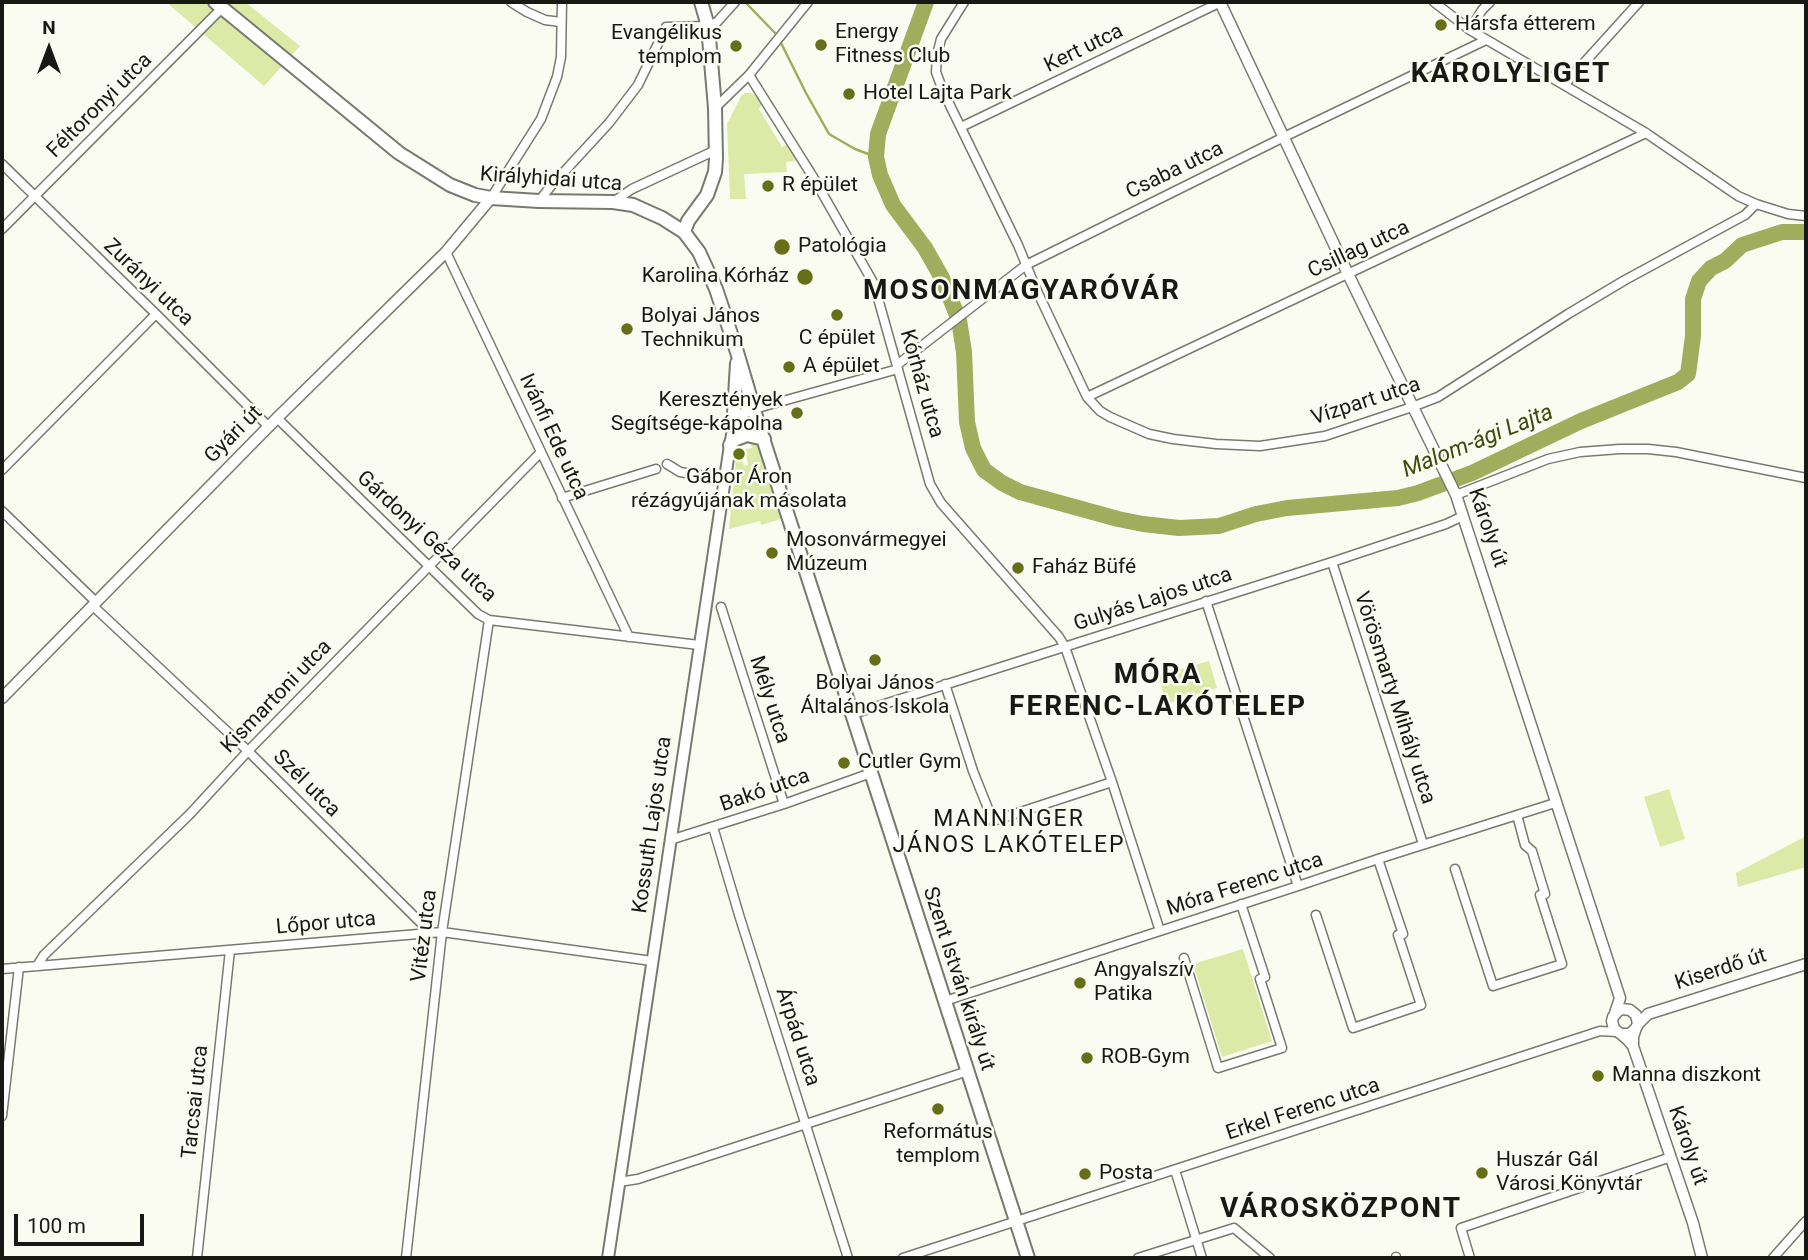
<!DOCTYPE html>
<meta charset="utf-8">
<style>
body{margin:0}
#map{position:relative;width:1808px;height:1260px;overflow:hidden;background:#fafcf1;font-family:Roboto,sans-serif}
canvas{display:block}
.frame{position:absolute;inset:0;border:4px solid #181915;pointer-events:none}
.north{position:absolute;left:14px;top:14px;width:70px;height:70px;-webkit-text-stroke:5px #fafcf1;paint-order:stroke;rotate:0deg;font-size:19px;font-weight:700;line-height:28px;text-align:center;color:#181915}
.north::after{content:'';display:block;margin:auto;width:24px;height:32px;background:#181915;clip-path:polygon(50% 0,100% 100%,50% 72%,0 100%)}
.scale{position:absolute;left:14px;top:1214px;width:130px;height:32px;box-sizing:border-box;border:4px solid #181915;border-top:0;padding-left:9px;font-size:21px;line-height:24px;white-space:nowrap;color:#181915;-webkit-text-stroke:5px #fafcf1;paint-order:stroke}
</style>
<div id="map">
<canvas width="1808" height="1260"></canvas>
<div class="frame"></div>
<div class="north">N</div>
<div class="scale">100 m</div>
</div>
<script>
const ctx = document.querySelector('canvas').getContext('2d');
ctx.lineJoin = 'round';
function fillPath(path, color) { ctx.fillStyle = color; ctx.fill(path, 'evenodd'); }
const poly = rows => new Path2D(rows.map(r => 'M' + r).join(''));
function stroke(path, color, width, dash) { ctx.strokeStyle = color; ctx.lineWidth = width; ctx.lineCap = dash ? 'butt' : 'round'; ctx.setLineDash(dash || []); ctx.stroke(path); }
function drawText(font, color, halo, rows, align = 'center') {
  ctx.font = font + ' Roboto,sans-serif'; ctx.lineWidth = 5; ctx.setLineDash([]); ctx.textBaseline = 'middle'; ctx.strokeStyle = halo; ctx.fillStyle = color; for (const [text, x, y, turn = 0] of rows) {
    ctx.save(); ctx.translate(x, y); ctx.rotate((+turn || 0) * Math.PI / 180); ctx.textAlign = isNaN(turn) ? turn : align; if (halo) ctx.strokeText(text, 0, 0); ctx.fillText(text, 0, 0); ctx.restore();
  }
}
fillPath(poly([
 [166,2,245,2,300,46,264,86],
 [745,93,752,93,763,103,759,109,782,147,788,144,796,161,786,162,787,172,744,174,746,199,730,199,727,124,741,96],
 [749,439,755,442,758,447,781,519,761,525,760,521,729,529,737,450,740,450,744,466,748,465,745,449,752,448],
 [1209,661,1217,688,1167,704,1158,676],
 [1669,789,1685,839,1660,847,1644,797],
 [1806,836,1806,867,1738,887,1736,873],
 [1243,949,1272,1041,1222,1057,1193,964]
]), '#ddeaa7');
stroke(poly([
 [745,2,777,35,806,93,829,134,855,149,876,157]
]), '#9fad5c', 2.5);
stroke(poly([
 [926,2,878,134,876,157,880,175,893,205,925,248,942,278,959,320,964,352,967,422,973,448,984,470,1002,483,1020,492,1118,519,1143,524,1179,528,1219,526,1256,514,1287,508,1398,498,1418,493,1472,473,1581,421,1678,382,1688,374,1693,336,1693,299,1699,281,1711,268,1725,261,1742,245,1782,232,1806,232]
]), '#9fad5c', 16);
const minor = poly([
 [511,2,527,12,545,20,561,22],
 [964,2,941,39,937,55,936,72,943,91,1018,245,1037,291,1087,397,1100,411,1110,417,1149,434,1173,439,1216,444,1260,446,1325,436,1412,407,1438,397,1568,314,1625,280,1745,215,1756,204],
 [1434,2,1470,30,1646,133,1738,196,1756,204,1788,214,1806,216],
 [1470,30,1482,10,1490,2],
 [749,75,813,177,874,284,930,484,941,503,1059,637,1065,647,1112,782,1160,931],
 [1564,85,1639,2],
 [715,108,749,75,808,2],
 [961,127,1221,2],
 [2,164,156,314,269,427],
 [491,198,541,119,557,77,561,57,562,2],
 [539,201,551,186,609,123,638,85,666,27,708,26,717,22,735,2],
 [613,202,632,189,716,150],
 [2,229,222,8],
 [446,252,629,637],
 [897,365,1026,265,1284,137,1486,40],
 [1087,397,1646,133],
 [754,409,898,369],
 [277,418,478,614,489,620,699,645],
 [667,464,680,472,724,479],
 [2,470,156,314],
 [1456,495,1548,459,1580,452,1620,449,1648,449,1676,452,1806,478],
 [562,498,656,469],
 [2,511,96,602],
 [1332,562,1423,844],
 [1206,601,1298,886],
 [93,606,248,751,425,927,429,933],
 [721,607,784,804],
 [945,684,973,771,993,821,1112,782],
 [853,714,1332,562,1446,524,1463,516],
 [713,827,740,918,848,1258],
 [670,840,784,804,871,773],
 [1455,869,1493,986,1562,964,1540,895,1545,894,1532,851,1525,845,1517,815],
 [1316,915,1353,1028,1421,1005,1398,935,1403,934,1378,859],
 [1184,958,1218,1068,1282,1048,1260,979,1265,977,1241,904],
 [37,966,44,955,190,814,248,751,541,452],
 [2,969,442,932,652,961],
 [945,1001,1298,886,1378,859,1555,803],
 [2,1116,19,967],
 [1175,1170,1202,1258],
 [619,1182,638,1179,968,1071],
 [1396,1257,1396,1258],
 [197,1258,230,950],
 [406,1258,442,932,489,620],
 [903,1258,1600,1031,1617,1032],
 [1138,1258,1234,1228,1270,1258],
 [1470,1258,1461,1228,1671,1157],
 [1773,1258,1806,1221]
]);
const tertiary = poly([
 [1220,2,1348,274,1456,495,1620,998,1615,1013],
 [2,698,277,418,446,252,491,198],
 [1638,1024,1648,1014,1806,964],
 [1621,1034,1628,1040,1633,1046,1693,1223,1702,1258],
 [1633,1046,1633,1037,1636,1028,1638,1024,1636,1015,1630,1010,1622,1009,1618,1011,1613,1017,1612,1021,1614,1029,1621,1034,1630,1034,1636,1028]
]);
const secondary = poly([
 [608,1258,730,445,733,430,737,420,745,412,754,409]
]);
const primary = poly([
 [215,2,399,153,450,185,475,195,491,198,539,201,613,202,633,205,662,218,684,232,699,252,716,289,737,352,758,423,1028,1258],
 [684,232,688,221,707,195,715,172,716,159,715,108,708,26,701,2],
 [733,430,737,363],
 [730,445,734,440,747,435,764,439]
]);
stroke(minor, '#787a70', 11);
stroke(tertiary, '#787a70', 13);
stroke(secondary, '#787a70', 14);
stroke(primary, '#787a70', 16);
stroke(minor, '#fff', 8);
stroke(tertiary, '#fff', 10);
stroke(secondary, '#fff', 10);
stroke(primary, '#fff', 12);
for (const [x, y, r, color] of [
 [1441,25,7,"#646f18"],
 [821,45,7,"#646f18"],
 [736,46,7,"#646f18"],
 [849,94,7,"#646f18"],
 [768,186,7,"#646f18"],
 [782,247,9,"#646f18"],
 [805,277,9,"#646f18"],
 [837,315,7,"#646f18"],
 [627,329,7,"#646f18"],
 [789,367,7,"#646f18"],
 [797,413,7,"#646f18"],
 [739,454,7,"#646f18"],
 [772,553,7,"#646f18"],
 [1018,568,7,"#646f18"],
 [875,660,7,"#646f18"],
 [844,763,7,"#646f18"],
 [1080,983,7,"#646f18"],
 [1087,1058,7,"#646f18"],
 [1598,1076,7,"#646f18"],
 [938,1109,7,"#646f18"],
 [1482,1173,7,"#646f18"],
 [1085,1174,7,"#646f18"]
]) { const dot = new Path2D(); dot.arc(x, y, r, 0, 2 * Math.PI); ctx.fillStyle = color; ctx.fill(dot); stroke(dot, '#fafcf1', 2.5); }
drawText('21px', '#181915', '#fafcf1', [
 ["Hársfa étterem",1455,25],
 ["Energy",835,33],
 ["Fitness Club",835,57],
 ["Evangélikus",722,34,"right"],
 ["templom",722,58,"right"],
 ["Hotel Lajta Park",863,94],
 ["R épület",782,186],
 ["Patológia",798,247],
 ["Karolina Kórház",789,277,"right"],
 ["Bolyai János",641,317],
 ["Technikum",641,341],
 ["C épület",837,339,"center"],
 ["A épület",803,367],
 ["Keresztények",783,401,"right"],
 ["Segítsége-kápolna",783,425,"right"],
 ["Gábor Áron",739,478,"center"],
 ["rézágyújának másolata",739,502,"center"],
 ["Mosonvármegyei",786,541],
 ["Múzeum",786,565],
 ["Faház Büfé",1032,568],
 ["Bolyai János",875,684,"center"],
 ["Általános Iskola",875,708,"center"],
 ["Cutler Gym",858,763],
 ["Angyalszív",1094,971],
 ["Patika",1094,995],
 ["ROB-Gym",1101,1058],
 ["Manna diszkont",1612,1076],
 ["Református",938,1133,"center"],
 ["templom",938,1157,"center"],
 ["Huszár Gál",1496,1161],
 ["Városi Könyvtár",1496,1185],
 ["Posta",1099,1174]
], 'left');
drawText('21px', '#181915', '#fafcf1', [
 ["Kert utca",1084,49,-26],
 ["Féltoronyi utca",100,106,-45],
 ["Csaba utca",1175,171,-26],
 ["Királyhidai utca",551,180,4],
 ["Csillag utca",1359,250,-25],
 ["Zurányi utca",148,283,44],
 ["Kórház utca",921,384,74],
 ["Vízpart utca",1366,402,-18],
 ["Gyári út",234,435,-45],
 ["Ivánfi Ede utca",553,437,65],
 ["Károly út",1487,528,71],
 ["Gárdonyi Géza utca",426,537,43],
 ["Gulyás Lajos utca",1153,600,-18],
 ["Kismartoni utca",277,697,-46],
 ["Vörösmarty Mihály utca",1394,698,72],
 ["Mély utca",769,700,72],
 ["Szél utca",306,784,45],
 ["Bakó utca",765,791,-19],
 ["Kossuth Lajos utca",653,825,-82],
 ["Móra Ferenc utca",1245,885,-18],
 ["Lőpor utca",326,924,-5],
 ["Vitéz utca",425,936,-83],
 ["Kiserdő út",1721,970,-18],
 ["Szent István király út",958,979,72],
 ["Árpád utca",797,1037,72],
 ["Tarcsai utca",196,1102,-84],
 ["Erkel Ferenc utca",1303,1110,-18],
 ["Károly út",1687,1146,71]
]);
drawText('italic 23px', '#424a0d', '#fafcf1', [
 ["Malom-ági Lajta",1478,442,-22]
]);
ctx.letterSpacing = '2px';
drawText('23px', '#181915', '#fafcf1', [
 ["MANNINGER",1009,820],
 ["JÁNOS LAKÓTELEP",1009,846]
]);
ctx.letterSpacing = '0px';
ctx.letterSpacing = '2px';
drawText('bold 28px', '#181915', '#fafcf1', [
 ["KÁROLYLIGET",1511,75],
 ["MOSONMAGYARÓVÁR",1022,292],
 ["MÓRA",1158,676],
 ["FERENC-LAKÓTELEP",1158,708],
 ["VÁROSKÖZPONT",1341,1210]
]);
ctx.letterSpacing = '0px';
</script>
